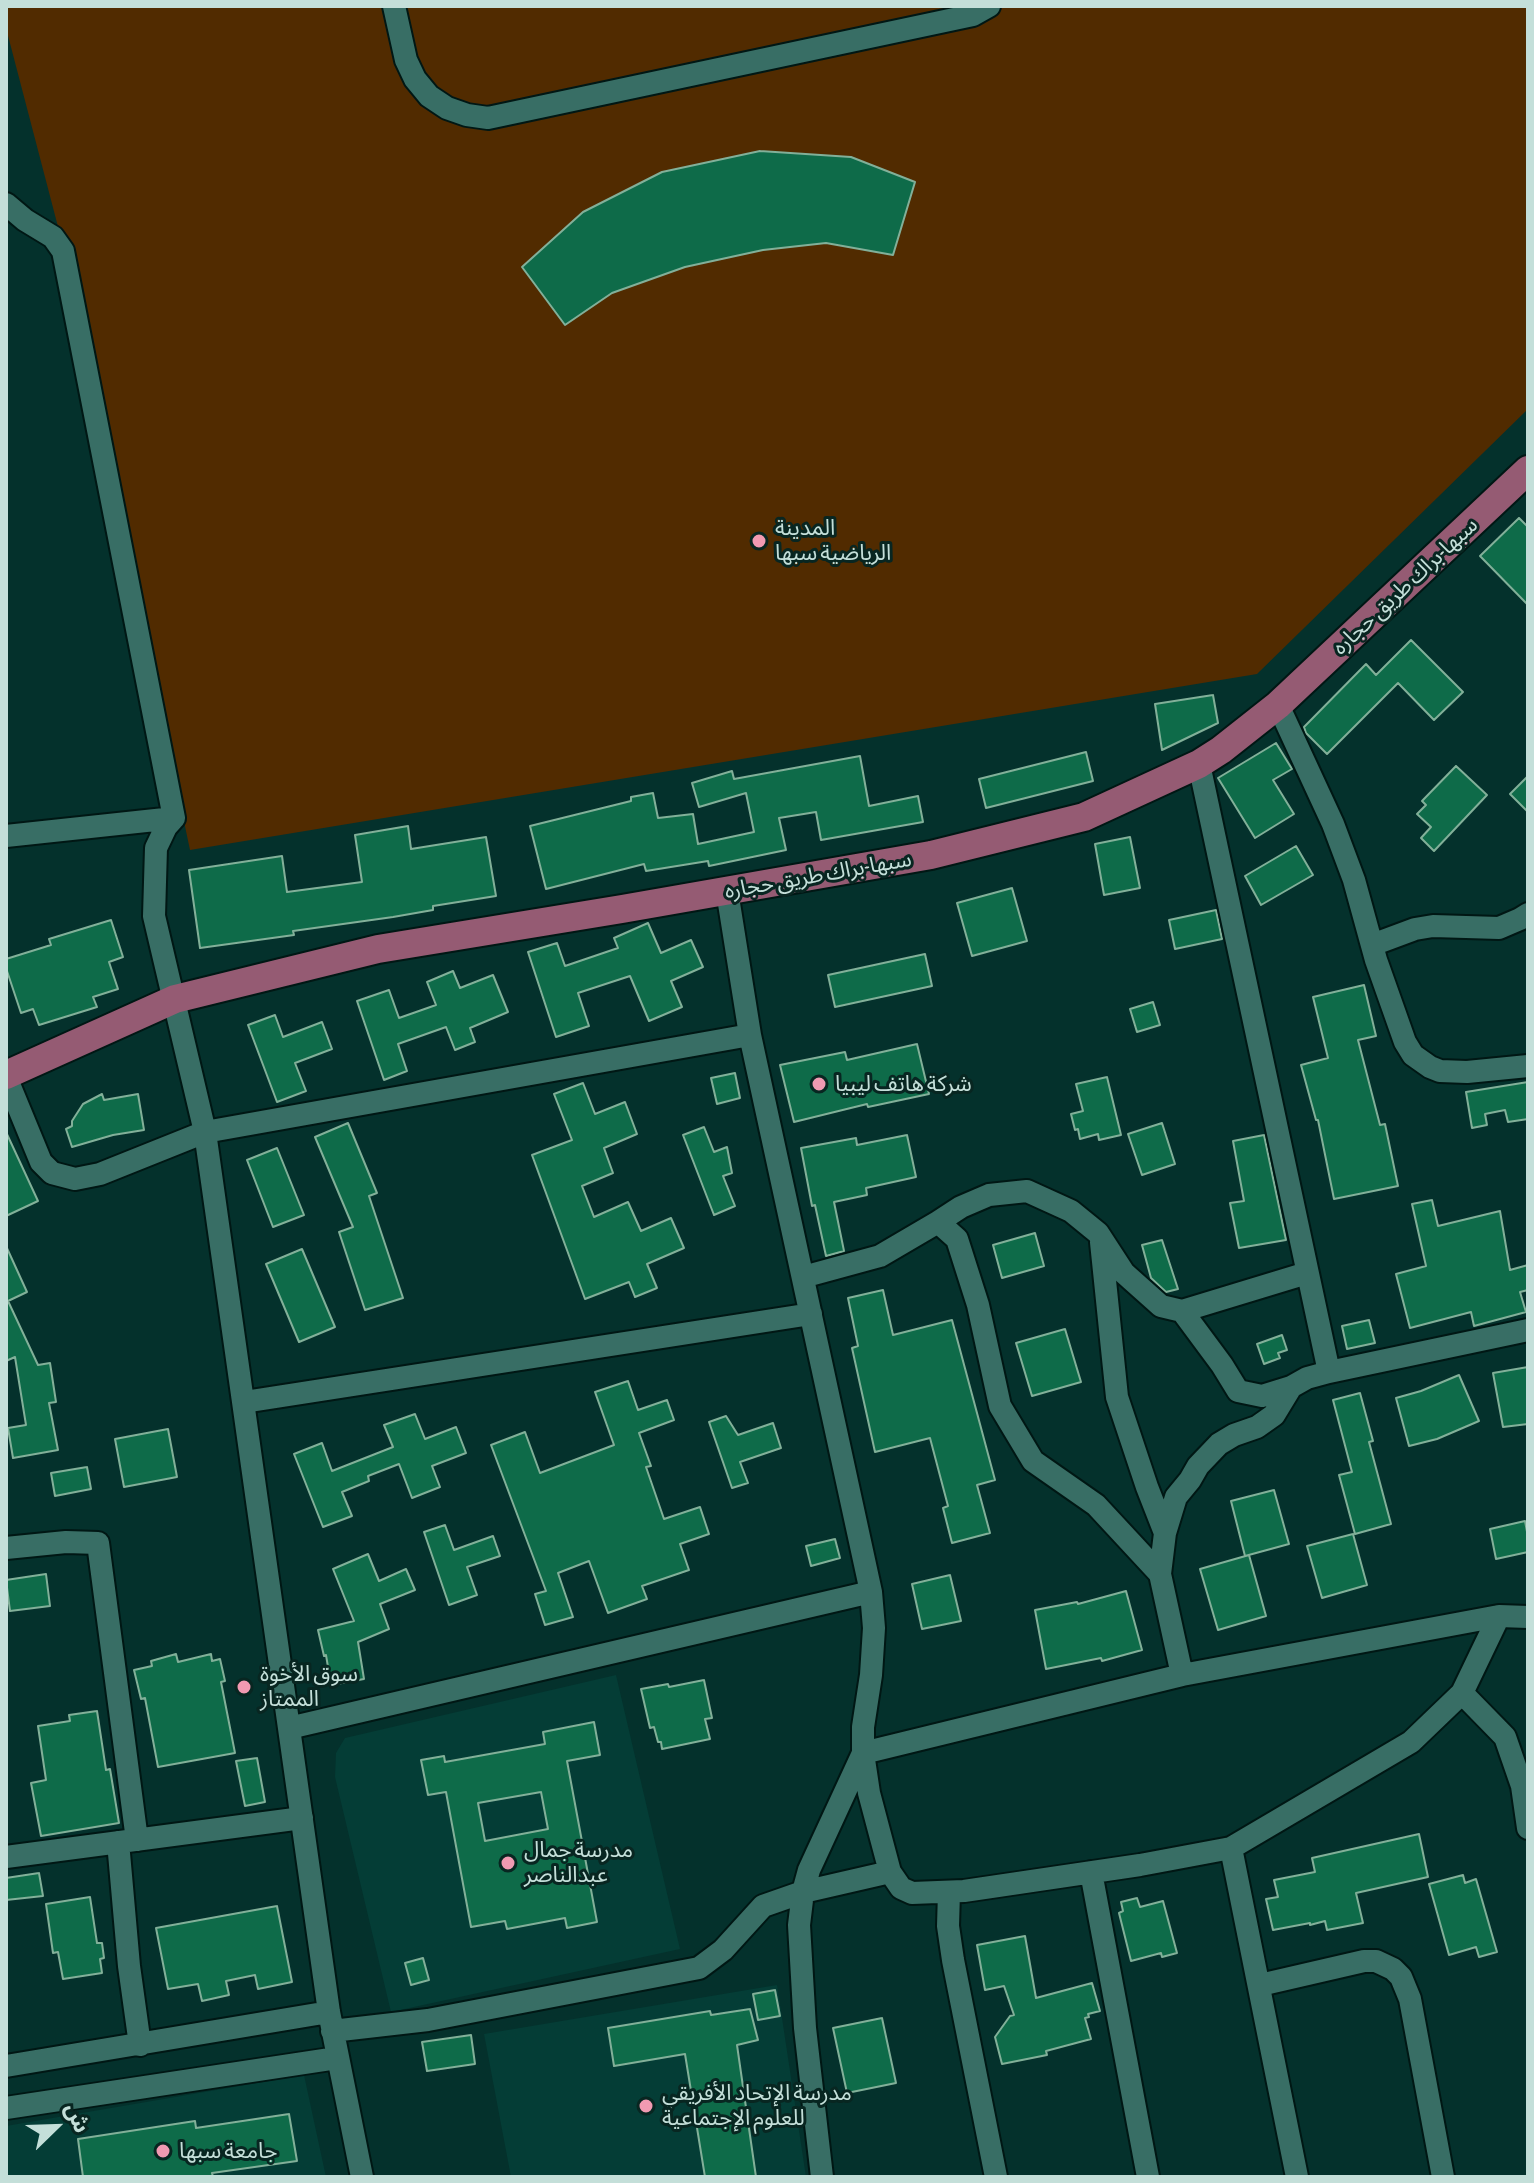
<!DOCTYPE html>
<meta charset="utf-8">
<style>
body{margin:0}
#map{position:relative;width:1534px;height:2183px;overflow:hidden;background:#04312c;font-family:"Asap Condensed","Noto Sans Arabic",sans-serif}
canvas{display:block}
.frame{position:absolute;inset:0;border:8px solid #c4dfd9;pointer-events:none}
.north{position:absolute;left:16px;top:2087px;width:80px;height:80px;-webkit-text-stroke:6px #082621;paint-order:stroke;rotate:67deg;font-size:22px;font-weight:700;line-height:32px;text-align:center;color:#c4dfd9}
.north::after{content:'';display:block;margin:auto;width:28px;height:36px;background:#c4dfd9;clip-path:polygon(50% 0,100% 100%,50% 72%,0 100%)}
</style>
<div id="map">
<canvas width="1534" height="2183"></canvas>
<div class="frame"></div>
<div class="north">ش</div>
</div>
<script>
const ctx = document.querySelector('canvas').getContext('2d');
ctx.lineJoin = 'round';
function fillPath(path, color) { ctx.fillStyle = color; ctx.fill(path, 'evenodd'); }
const poly = rows => new Path2D(rows.map(r => 'M' + r).join(''));
function stroke(path, color, width, dash) { ctx.strokeStyle = color; ctx.lineWidth = width; ctx.lineCap = dash ? 'butt' : 'round'; ctx.setLineDash(dash || []); ctx.stroke(path); }
function drawText(font, color, halo, rows, align = 'center') {
  ctx.font = font + ' "Asap Condensed","Noto Sans Arabic",sans-serif'; ctx.lineWidth = 6; ctx.setLineDash([]); ctx.textBaseline = 'middle'; ctx.strokeStyle = halo; ctx.fillStyle = color; for (const [text, x, y, turn = 0] of rows) {
    ctx.save(); ctx.translate(x, y); ctx.rotate((+turn || 0) * Math.PI / 180); ctx.textAlign = isNaN(turn) ? turn : align; if (halo) ctx.strokeText(text, 0, 0); ctx.fillText(text, 0, 0); ctx.restore();
  }
}
fillPath(poly([
 [616,1675,680,1949,391,2012,335,1777,336,1753,345,1738],
 [777,1985,806,2177,511,2177,484,2034],
 [304,2075,326,2177,6,2177,6,2126]
]), '#043d36');
fillPath(poly([
 [6,6,1528,6,1528,409,1257,674,190,850,62,242,6,28]
]), '#512b00');
const building = poly([
 [760,151,851,157,915,182,893,255,826,243,763,250,685,267,612,293,565,325,522,267,583,212,662,172,760,151],
 [1519,518,1528,527,1528,605,1480,556,1519,518],
 [1411,640,1463,692,1434,720,1398,683,1327,754,1306,733,1304,727,1366,664,1376,675,1411,640],
 [1213,695,1218,723,1162,750,1155,704,1213,695],
 [1276,743,1292,769,1273,780,1294,814,1255,838,1218,778,1276,743],
 [1086,752,1093,781,986,808,979,779,1086,752],
 [860,756,869,806,918,796,923,822,821,840,816,812,779,818,786,850,709,866,708,861,646,871,644,864,546,889,530,826,631,801,631,797,653,793,658,818,693,814,698,844,754,832,746,793,699,807,692,783,732,771,734,779,860,756],
 [1456,766,1487,795,1434,851,1421,838,1431,827,1417,814,1426,805,1422,801,1456,766],
 [1528,776,1528,812,1510,794,1528,776],
 [408,826,411,849,486,837,496,896,433,906,433,910,393,917,293,931,294,935,200,948,189,870,282,856,287,892,362,882,355,835,408,826],
 [1130,837,1140,888,1104,895,1095,844,1130,837],
 [1296,846,1313,875,1261,905,1245,876,1296,846],
 [1012,888,1027,941,972,956,957,903,1012,888],
 [1216,910,1222,939,1175,949,1169,920,1216,910],
 [111,920,123,957,109,962,118,989,93,997,97,1007,39,1025,33,1009,21,1013,6,968,6,959,51,945,49,939,111,920],
 [648,923,661,953,691,940,703,967,671,981,682,1007,649,1021,630,976,578,993,589,1026,556,1037,528,952,557,943,565,966,618,948,614,938,648,923],
 [925,954,932,986,835,1007,828,975,925,954],
 [453,971,460,988,493,975,508,1012,470,1028,475,1042,455,1050,446,1027,398,1044,407,1071,384,1080,357,1001,389,990,399,1018,436,1005,427,982,453,971],
 [1364,985,1376,1036,1358,1040,1380,1125,1385,1124,1398,1186,1334,1199,1318,1120,1316,1120,1301,1065,1328,1058,1313,997,1364,985],
 [1153,1002,1160,1025,1137,1032,1130,1009,1153,1002],
 [275,1015,283,1037,322,1022,332,1049,295,1063,306,1091,277,1102,248,1025,275,1015],
 [917,1044,929,1094,868,1107,867,1104,794,1122,780,1065,845,1052,847,1060,917,1044],
 [735,1073,740,1098,717,1104,711,1078,735,1073],
 [1107,1077,1121,1135,1099,1140,1098,1134,1080,1139,1078,1129,1075,1130,1071,1114,1083,1111,1076,1084,1107,1077],
 [1528,1082,1528,1119,1508,1122,1505,1110,1485,1114,1487,1125,1472,1128,1466,1092,1528,1082],
 [583,1083,595,1114,625,1102,637,1134,604,1148,613,1173,582,1186,594,1217,628,1202,641,1231,671,1218,684,1248,647,1264,657,1288,635,1297,629,1282,585,1299,532,1155,572,1140,554,1094,583,1083],
 [102,1094,104,1100,138,1094,144,1130,113,1135,72,1147,66,1129,72,1126,72,1121,83,1104,102,1094],
 [348,1123,377,1193,369,1196,403,1298,365,1310,339,1232,353,1227,315,1137,348,1123],
 [1162,1123,1175,1164,1142,1175,1128,1134,1162,1123],
 [704,1127,714,1152,727,1147,732,1173,723,1176,735,1206,714,1215,683,1135,704,1127],
 [6,1132,38,1201,6,1216,6,1132],
 [907,1135,916,1177,866,1188,867,1195,834,1202,844,1251,826,1256,815,1205,812,1206,801,1148,856,1138,857,1145,907,1135],
 [1264,1135,1286,1240,1239,1248,1230,1203,1244,1201,1233,1141,1264,1135],
 [277,1148,304,1215,273,1227,247,1160,277,1148],
 [1432,1200,1438,1226,1500,1211,1510,1270,1528,1265,1528,1290,1520,1292,1526,1312,1474,1326,1471,1312,1410,1328,1396,1274,1426,1266,1412,1204,1432,1200],
 [1035,1233,1044,1266,1002,1278,993,1245,1035,1233],
 [1162,1240,1178,1289,1166,1292,1151,1278,1142,1245,1162,1240],
 [6,1246,27,1292,8,1301,38,1365,50,1363,56,1402,49,1403,58,1450,13,1458,8,1428,26,1425,15,1357,6,1361,6,1246],
 [302,1249,335,1327,299,1342,266,1264,302,1249],
 [883,1290,893,1335,952,1320,995,1480,977,1485,990,1533,952,1543,943,1508,948,1506,930,1438,875,1452,852,1348,858,1346,848,1298,883,1290],
 [1369,1320,1375,1343,1347,1349,1342,1326,1369,1320],
 [1065,1329,1081,1382,1032,1396,1016,1343,1065,1329],
 [1282,1335,1287,1350,1278,1353,1280,1358,1264,1364,1257,1344,1282,1335],
 [1528,1367,1528,1424,1503,1427,1493,1373,1528,1367],
 [1459,1375,1479,1421,1437,1439,1409,1446,1396,1398,1421,1391,1459,1375],
 [628,1381,638,1410,667,1400,674,1420,639,1433,651,1466,646,1467,664,1519,700,1507,709,1534,680,1544,689,1570,642,1586,647,1599,608,1613,589,1561,558,1573,573,1617,545,1625,535,1594,546,1591,491,1445,525,1432,540,1473,614,1445,595,1392,628,1381],
 [1360,1393,1373,1441,1369,1442,1391,1524,1355,1534,1339,1475,1352,1472,1333,1400,1360,1393],
 [415,1414,425,1439,456,1427,466,1453,432,1466,440,1487,412,1498,399,1464,368,1476,369,1481,342,1492,352,1516,323,1527,294,1454,322,1443,332,1471,393,1447,384,1425,415,1414],
 [726,1416,738,1435,773,1423,781,1448,740,1462,748,1483,732,1488,709,1422,726,1416],
 [168,1429,177,1477,124,1487,115,1439,168,1429],
 [87,1467,91,1489,55,1496,51,1473,87,1467],
 [1274,1490,1289,1544,1245,1556,1231,1501,1274,1490],
 [1525,1521,1528,1537,1528,1552,1496,1559,1490,1529,1525,1521],
 [445,1525,454,1550,493,1536,500,1556,467,1567,477,1595,449,1605,424,1532,445,1525],
 [1353,1534,1367,1585,1322,1598,1307,1546,1353,1534],
 [835,1539,840,1558,811,1566,806,1546,835,1539],
 [368,1554,379,1581,406,1569,415,1590,380,1604,389,1629,358,1642,364,1679,331,1685,326,1655,324,1656,318,1630,354,1621,333,1569,368,1554],
 [1249,1555,1266,1616,1218,1630,1200,1569,1249,1555],
 [46,1574,50,1606,10,1611,6,1580,46,1574],
 [950,1575,961,1621,922,1629,912,1584,950,1575],
 [1126,1591,1142,1650,1102,1661,1101,1658,1046,1669,1035,1610,1077,1602,1078,1604,1126,1591],
 [176,1654,178,1662,211,1654,212,1661,220,1659,225,1681,221,1682,235,1753,158,1767,145,1698,141,1699,134,1670,152,1666,151,1661,176,1654],
 [704,1680,712,1718,705,1719,710,1739,662,1749,661,1742,658,1742,654,1727,650,1728,641,1689,668,1684,669,1687,704,1680],
 [97,1711,106,1770,110,1769,119,1823,41,1836,31,1783,46,1780,38,1726,70,1721,69,1715,97,1711],
 [594,1722,600,1755,567,1761,597,1922,567,1928,565,1918,507,1929,505,1921,471,1927,446,1792,428,1795,421,1760,444,1756,445,1762,545,1744,543,1732,594,1722],
 [541,1792,548,1829,485,1841,478,1803,541,1792],
 [257,1758,265,1802,245,1806,236,1761,257,1758],
 [1419,1834,1428,1877,1356,1893,1363,1923,1327,1930,1325,1921,1310,1925,1310,1923,1273,1930,1266,1899,1278,1897,1274,1880,1315,1872,1312,1858,1419,1834],
 [39,1873,43,1896,6,1900,6,1878,39,1873],
 [1463,1875,1465,1883,1476,1879,1497,1952,1479,1957,1476,1947,1449,1955,1429,1884,1463,1875],
 [90,1897,97,1943,102,1943,104,1958,100,1959,102,1973,63,1979,58,1952,53,1953,46,1904,90,1897],
 [1137,1898,1140,1907,1163,1901,1177,1953,1162,1957,1161,1953,1131,1961,1119,1913,1123,1911,1121,1902,1137,1898],
 [277,1906,292,1982,258,1989,255,1975,226,1981,229,1995,202,2001,198,1984,168,1989,156,1928,277,1906],
 [1025,1936,1036,1998,1092,1983,1100,2011,1088,2014,1089,2017,1085,2018,1091,2039,1046,2051,1047,2055,1002,2064,995,2037,1010,2016,1014,2015,1004,1986,985,1990,977,1945,1025,1936],
 [423,1958,429,1980,411,1985,405,1963,423,1958],
 [775,1990,780,2016,758,2020,753,1994,775,1990],
 [750,2009,758,2040,737,2045,756,2177,705,2177,685,2054,614,2066,608,2028,710,2011,711,2015,750,2009],
 [882,2018,896,2083,847,2093,833,2028,882,2018],
 [471,2035,475,2064,427,2071,422,2042,471,2035],
 [289,2114,297,2161,212,2173,213,2177,83,2177,78,2139,195,2121,196,2128,289,2114]
]);
fillPath(building, '#0e6b49');
stroke(building, '#82b099', 2);
const minor = poly([
 [394,6,406,60,415,79,429,96,447,108,467,115,488,118,973,15,989,6],
 [6,204,25,220,53,237,63,251,174,818,166,827,156,848,154,916,205,1132,329,2012,362,2177],
 [1278,705,1333,824,1354,880,1376,960,1405,1042,1413,1055,1430,1067,1440,1071,1467,1072,1528,1066],
 [1199,764,1329,1372],
 [6,836,174,818],
 [727,891,750,1035,871,1592,874,1628,871,1675,863,1727,863,1753,869,1793,890,1872,901,1888,912,1893,964,1891,1140,1865,1231,1848,1411,1742,1462,1693],
 [1372,945,1415,929,1433,926,1499,928,1520,919,1528,914],
 [6,1077,41,1162,52,1173,75,1179,100,1174,205,1132,750,1035],
 [938,1222,961,1207,989,1195,1027,1191,1071,1211,1098,1233,1124,1273,1161,1306,1182,1311,1307,1273],
 [1101,1242,1117,1397,1147,1487,1165,1533],
 [803,1277,880,1256,938,1222,957,1239,978,1305,1000,1406,1033,1461,1096,1505,1160,1574,1182,1675],
 [1182,1311,1222,1365,1238,1391,1262,1396,1291,1387,1307,1378,1329,1372,1528,1330],
 [244,1402,811,1314],
 [6,1548,66,1542,98,1543,137,1840],
 [1160,1574,1165,1533,1176,1497,1190,1480,1198,1466,1219,1444,1234,1435,1257,1427,1274,1415,1291,1387],
 [1499,1616,1462,1693,1505,1737,1522,1786,1528,1828],
 [289,1728,871,1592],
 [118,1842,129,1966,140,2045],
 [1231,1848,1297,2177],
 [6,1857,302,1818],
 [1091,1872,1148,2177],
 [949,1892,948,1926,953,1960,996,2177],
 [1260,1985,1364,1961,1376,1961,1393,1969,1401,1977,1410,1999,1443,2177],
 [332,2031,428,2020,699,1968,723,1950,763,1906,803,1892,890,1872],
 [6,2066,329,2012],
 [6,2108,337,2058],
 [822,2177,805,2028,799,1925,803,1892,809,1870,863,1753,1182,1675,1499,1616,1528,1617]
]);
const major = poly([
 [6,1075,175,999,378,949,622,909,931,855,1084,817,1199,764,1221,750,1278,705,1528,470]
]);
stroke(minor, '#001714', 26);
stroke(major, '#001714', 32);
stroke(minor, '#386e65', 22);
stroke(major, '#955b73', 28);
for (const [x, y, r, color] of [
 [759,541,8,"#f19ab2"],
 [819,1084,8,"#f19ab2"],
 [244,1687,8,"#f19ab2"],
 [508,1863,8,"#f19ab2"],
 [646,2106,8,"#f19ab2"],
 [163,2151,8,"#f19ab2"]
]) { const dot = new Path2D(); dot.arc(x, y, r, 0, 2 * Math.PI); ctx.fillStyle = color; ctx.fill(dot); stroke(dot, '#082621', 3); }
drawText('22px', '#c4dfd9', '#082621', [
 ["المدينة",775,528],
 ["الرياضية سبها",775,553],
 ["شركة هاتف ليبيا",835,1084],
 ["سوق الأخوة",260,1674],
 ["الممتاز",260,1699],
 ["مدرسة جمال",524,1850],
 ["عبدالناصر",524,1875],
 ["مدرسة الإتحاد الأفريقي",662,2093],
 ["للعلوم الإجتماعية",662,2118],
 ["جامعة سبها",179,2151]
], 'left');
drawText('22px', '#c4dfd9', '#082621', [
 ["سبها-براك طريق حجاره",1405,586,-43],
 ["سبها-براك طريق حجاره",818,875,-10]
]);
</script>
